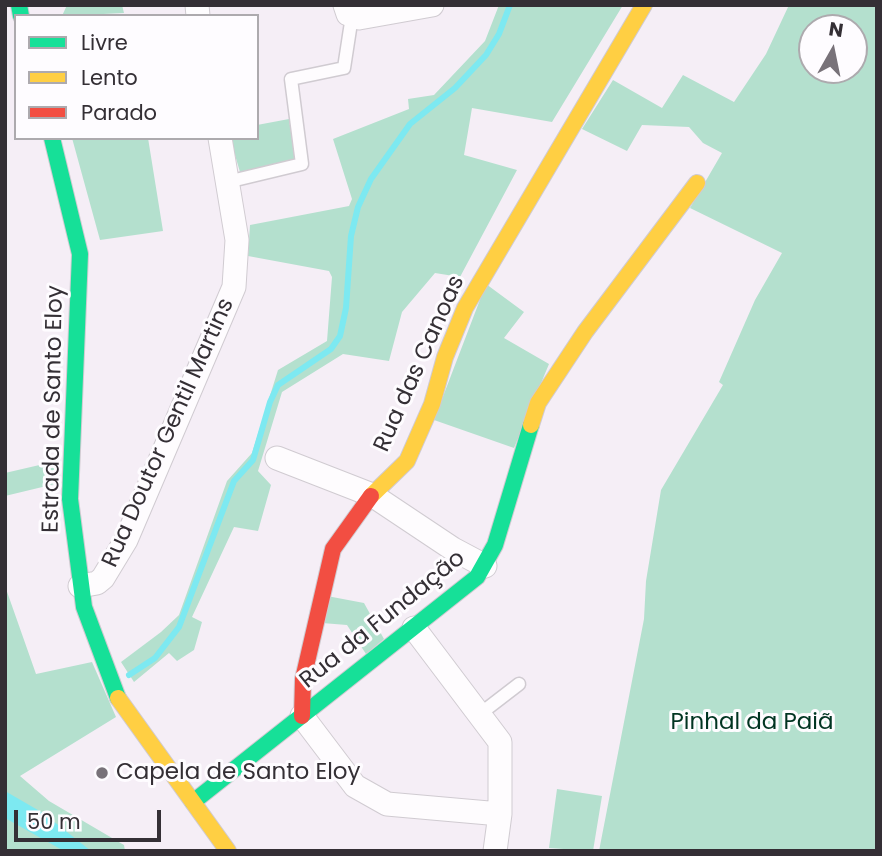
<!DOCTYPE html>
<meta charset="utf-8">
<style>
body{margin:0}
#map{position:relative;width:882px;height:856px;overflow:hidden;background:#f5eef6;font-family:Poppins,sans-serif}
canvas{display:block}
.frame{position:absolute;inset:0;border:7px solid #342f35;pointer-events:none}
.legend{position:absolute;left:14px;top:14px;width:245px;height:126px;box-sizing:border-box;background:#fefcff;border:2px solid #adaaae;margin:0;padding:9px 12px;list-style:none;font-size:21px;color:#342f35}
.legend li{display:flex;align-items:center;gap:14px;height:35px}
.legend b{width:35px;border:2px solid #adaaae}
.north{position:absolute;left:798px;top:14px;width:70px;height:70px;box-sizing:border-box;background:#fefcff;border:2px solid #adaaae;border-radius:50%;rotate:9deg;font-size:19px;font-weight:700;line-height:28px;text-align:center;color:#342f35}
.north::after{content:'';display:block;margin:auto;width:24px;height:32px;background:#787279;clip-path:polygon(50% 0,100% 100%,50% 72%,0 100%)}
.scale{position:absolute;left:14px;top:810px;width:147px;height:32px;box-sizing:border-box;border:4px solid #342f35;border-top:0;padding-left:9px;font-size:21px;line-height:24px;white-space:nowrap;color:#342f35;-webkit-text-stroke:5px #fefcff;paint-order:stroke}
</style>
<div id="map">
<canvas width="882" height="856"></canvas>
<div class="frame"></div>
<ul class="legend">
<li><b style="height:9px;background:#16e098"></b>Livre</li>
<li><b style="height:9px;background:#ffcf43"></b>Lento</li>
<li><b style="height:9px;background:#f24e42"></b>Parado</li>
</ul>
<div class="north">N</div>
<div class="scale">50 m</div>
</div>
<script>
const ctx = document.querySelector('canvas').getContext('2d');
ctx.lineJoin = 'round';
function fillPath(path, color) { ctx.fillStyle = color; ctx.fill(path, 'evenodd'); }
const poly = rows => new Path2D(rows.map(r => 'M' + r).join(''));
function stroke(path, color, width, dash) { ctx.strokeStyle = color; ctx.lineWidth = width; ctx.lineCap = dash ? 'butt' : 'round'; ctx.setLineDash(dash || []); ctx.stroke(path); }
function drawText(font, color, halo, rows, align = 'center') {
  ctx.font = font + ' Poppins,sans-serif'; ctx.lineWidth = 6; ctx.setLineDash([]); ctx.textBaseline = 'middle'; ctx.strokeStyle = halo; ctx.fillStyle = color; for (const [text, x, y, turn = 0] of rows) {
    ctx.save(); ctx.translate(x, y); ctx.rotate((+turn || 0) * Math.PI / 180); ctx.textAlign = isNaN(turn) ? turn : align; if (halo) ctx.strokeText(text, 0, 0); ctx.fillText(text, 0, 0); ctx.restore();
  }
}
fillPath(poly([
 [67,5,122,5,124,13,62,16],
 [499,5,623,5,552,122,472,108,464,155,517,170,460,277,435,273,402,312,389,361,343,354,282,392,258,471,271,485,258,531,234,527,192,617,202,622,194,650,177,661,169,653,134,682,121,662,161,632,179,615,227,481,252,453,278,370,327,341,332,277,329,271,248,256,250,225,349,206,352,199,333,139,409,109,408,99,434,95,485,41],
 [789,5,877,5,877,851,599,851,644,619,646,581,661,490,723,385,719,382,755,300,782,253,690,208,722,153,703,143,689,127,642,125,627,151,582,129,613,80,662,108,683,75,734,102,766,54],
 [812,28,854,28,854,70,812,70],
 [289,119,295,160,240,172,230,138,257,138,257,125],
 [72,138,148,138,163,231,100,240],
 [486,284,524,312,504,338,549,364,514,448,434,420],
 [61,460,59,483,5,496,5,473],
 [5,586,36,674,92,662,116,717,20,776,49,801,124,845,125,851,5,851],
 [327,596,364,603,384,639,366,654,347,625,322,623],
 [557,789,602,796,593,851,549,848]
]), '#b4e0ce');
fillPath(poly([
 [5,791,43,813,91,851,64,851,5,818]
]), '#7de9f1');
stroke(poly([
 [129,675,155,658,179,627,234,481,253,460,270,402,278,385,331,349,340,336,346,308,351,236,358,207,371,179,410,124,455,88,486,55,499,34,510,5]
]), '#7de9f1', 6);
const lane = poly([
 [227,182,302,164,291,79,344,68,352,16],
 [480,714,519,684]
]);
const street = poly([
 [197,5,198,16],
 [345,5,348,14,359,18,432,5],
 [277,458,372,495,453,549,485,566],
 [80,586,97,583,103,578,126,540,234,287,237,240,220,138],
 [414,628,500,742,500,814,495,851],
 [302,716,355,786,387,804,500,814]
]);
const fast = poly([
 [19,5,21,16],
 [52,138,80,254,70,499,84,607,118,698],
 [193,802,477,577,495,545,531,425]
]);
const slow = poly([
 [531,425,538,403,585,332,697,183],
 [371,496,407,461,432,404,445,357,465,308,644,5],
 [118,698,228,851]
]);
const jam = poly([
 [302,716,303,679,333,549,371,496]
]);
stroke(lane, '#d0cbd1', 15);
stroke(street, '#d0cbd1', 25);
stroke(fast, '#d0cbd1', 18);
stroke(slow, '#d0cbd1', 18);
stroke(jam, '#d0cbd1', 18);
stroke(lane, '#fefcfe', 12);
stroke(street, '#fefcfe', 23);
stroke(fast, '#16e098', 16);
stroke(slow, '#ffcf43', 16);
stroke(jam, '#f24e42', 16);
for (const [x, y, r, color] of [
 [102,773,7,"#787279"]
]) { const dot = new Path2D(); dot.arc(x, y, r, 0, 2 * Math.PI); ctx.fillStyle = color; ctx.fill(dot); stroke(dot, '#fefcff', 2.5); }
drawText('23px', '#342f35', '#fefcff', [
 ["Rua das Canoas",420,364,-66],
 ["Estrada de Santo Eloy",54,409,-89],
 ["Rua Doutor Gentil Martins",169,433,-66],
 ["Rua da Fundação",383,620,-39]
]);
drawText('23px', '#003421', '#fefcff', [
 ["Pinhal da Paiã",752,723]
]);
drawText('23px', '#342f35', '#fefcff', [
 ["Capela de Santo Eloy",116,773]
], 'left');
</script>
